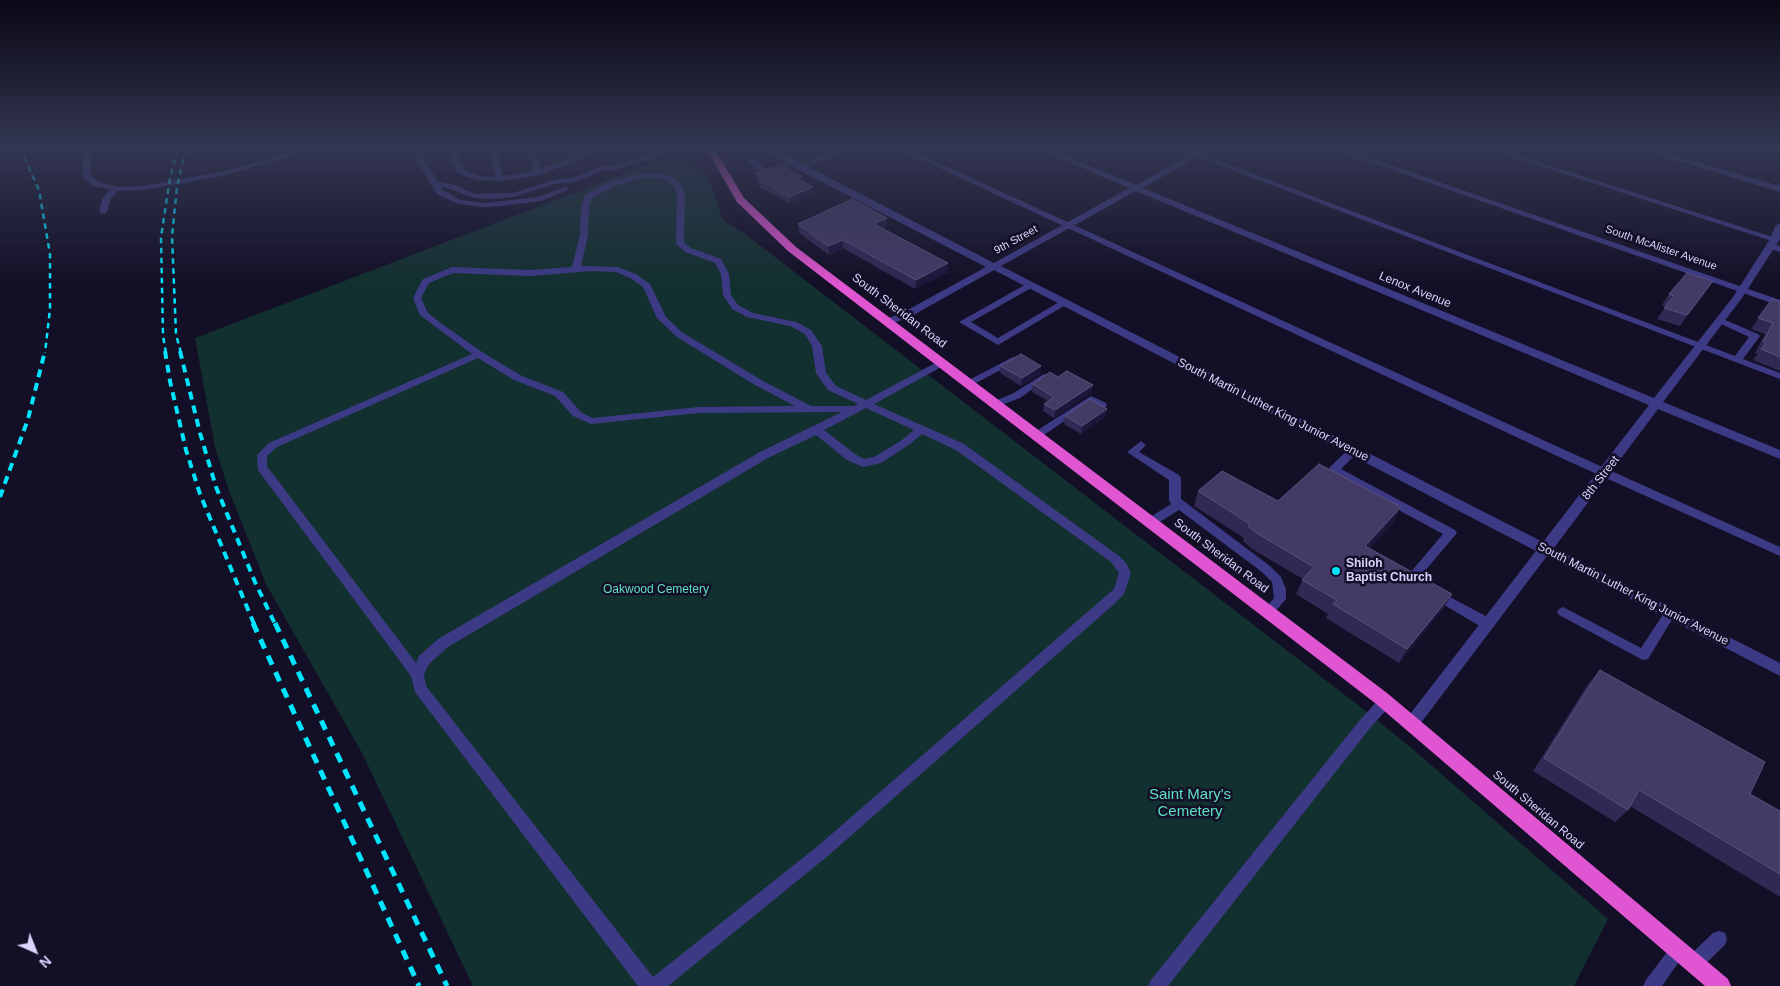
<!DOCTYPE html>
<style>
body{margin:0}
#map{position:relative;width:1780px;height:986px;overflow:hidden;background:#130f26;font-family:Arial,sans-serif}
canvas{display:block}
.north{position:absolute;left:10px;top:926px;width:50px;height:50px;-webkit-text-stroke:4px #130f26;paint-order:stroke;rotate:136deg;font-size:14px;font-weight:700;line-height:20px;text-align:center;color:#d9d4ff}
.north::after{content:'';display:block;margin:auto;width:18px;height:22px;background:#d9d4ff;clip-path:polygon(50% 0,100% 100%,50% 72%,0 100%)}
</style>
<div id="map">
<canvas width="1780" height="986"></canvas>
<div class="north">N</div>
</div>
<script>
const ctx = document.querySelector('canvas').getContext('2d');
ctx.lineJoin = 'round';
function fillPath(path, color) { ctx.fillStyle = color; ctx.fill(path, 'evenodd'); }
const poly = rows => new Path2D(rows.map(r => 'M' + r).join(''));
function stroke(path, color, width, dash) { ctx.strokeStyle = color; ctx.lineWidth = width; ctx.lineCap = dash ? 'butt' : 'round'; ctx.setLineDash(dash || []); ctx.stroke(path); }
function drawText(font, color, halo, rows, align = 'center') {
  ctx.font = font + ' Arial,sans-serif'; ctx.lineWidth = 5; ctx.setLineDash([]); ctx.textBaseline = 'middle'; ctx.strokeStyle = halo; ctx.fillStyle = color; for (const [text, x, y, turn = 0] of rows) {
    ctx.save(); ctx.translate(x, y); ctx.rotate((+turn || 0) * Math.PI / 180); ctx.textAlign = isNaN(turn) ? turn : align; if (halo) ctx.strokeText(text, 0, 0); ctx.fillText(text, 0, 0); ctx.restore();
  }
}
fillPath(poly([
 [674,160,687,162,704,173,711,186,723,220,745,234,1358,705,1415,751,1608,919,1574,986,473,986,363,755,266,584,229,491,215,447,195,338,658,161]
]), '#12302f');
fillPath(poly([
 [83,148,91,148,91,176,99,182,119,187,143,186,221,172,306,148,318,148,222,176,143,190,117,191,110,200,107,212,103,214,99,212,102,199,110,189,93,186,83,177,83,148],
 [409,148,417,148,438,182,455,185,475,194,513,193,554,180,573,178,577,180,573,182,555,184,514,197,489,199,474,198,450,189,441,187,443,190,460,200,484,203,537,197,566,187,570,189,541,201,502,206,484,207,458,204,437,194,409,148],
 [449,148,457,148,459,162,465,170,479,176,496,177,488,148,496,148,503,176,534,171,526,148,534,148,541,169,568,159,563,148,571,148,574,157,599,148,609,148,541,175,500,181,478,180,459,174,451,162,449,148],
 [840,148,850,148,803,169,796,167,840,148],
 [896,148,906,148,1578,456,1780,547,1780,556,1570,462,896,148],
 [1175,148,1185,148,1735,356,1749,337,1715,321,1717,319,1723,319,1758,334,1760,336,1743,359,1780,373,1780,379,1175,148],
 [1484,148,1495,148,1779,239,1778,241,1772,241,1484,148],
 [748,158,754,158,766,170,791,161,795,163,765,175,748,162,748,158],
 [657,173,673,177,681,185,685,194,684,243,691,248,721,259,729,274,731,295,738,305,753,313,796,322,811,330,822,346,826,373,836,386,866,400,939,361,945,361,947,363,945,365,874,404,964,444,1119,556,1126,563,1131,573,1124,594,1113,605,829,855,668,986,638,986,415,692,411,676,258,470,257,455,269,443,472,354,420,315,413,298,423,279,452,267,530,270,572,267,580,235,581,207,585,195,609,182,640,174,657,173],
 [657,177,667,181,674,186,677,194,676,244,685,252,715,263,721,274,723,295,732,309,747,317,790,326,805,334,812,346,816,373,828,390,858,404,854,406,811,406,763,381,683,333,666,317,650,284,636,274,617,267,581,266,588,235,589,207,592,198,615,186,640,178,657,177],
 [592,271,616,272,630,278,643,287,657,318,677,337,755,385,795,406,699,407,592,418,581,412,563,392,522,376,482,352,442,324,428,313,421,298,429,283,453,273,530,276,592,271],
 [478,358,514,380,555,396,573,416,591,424,699,413,842,412,760,452,438,639,419,656,416,663,273,474,267,467,267,456,277,447,478,358],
 [866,408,914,430,902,440,874,457,864,459,855,454,824,430,866,408],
 [922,434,956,450,1111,562,1119,573,1114,589,819,845,653,977,426,686,424,674,429,664,448,647,768,458,816,435,847,460,863,467,881,463,910,444,922,434],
 [1771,243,1780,246,1780,252,1768,248,1767,246,1771,243],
 [1030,282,1034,285,1033,287,971,322,998,338,1061,301,1067,301,1069,303,998,345,959,322,1030,282],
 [1013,357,1016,358,1018,360,1016,362,972,385,968,386,963,383,1013,357],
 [1044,374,1049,377,1047,379,1020,398,996,407,991,404,992,402,1012,394,1044,374],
 [1091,396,1106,403,1107,405,1106,407,1098,407,1091,403,1041,437,1033,437,1032,435,1033,433,1091,396],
 [1141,441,1146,445,1139,452,1179,475,1181,478,1181,499,1270,566,1281,577,1286,589,1286,599,1273,614,1269,616,1265,614,1263,611,1274,598,1272,582,1262,572,1179,510,1155,525,1147,525,1145,522,1147,519,1171,504,1169,501,1169,480,1127,452,1141,441],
 [1354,447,1359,451,1341,469,1455,530,1457,533,1418,579,1422,583,1420,586,1412,586,1406,583,1404,580,1443,534,1330,473,1329,470,1330,467,1350,448,1354,447],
 [1435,589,1493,620,1494,624,1493,628,1488,629,1483,628,1431,597,1429,594,1431,591,1435,589],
 [1563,607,1641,648,1666,610,1670,608,1674,610,1676,613,1648,659,1643,660,1559,615,1557,612,1559,609,1563,607],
 [1385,696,1390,698,1392,702,1390,706,1370,728,1168,986,1148,986,1151,980,1360,720,1380,698,1385,696],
 [1719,931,1725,933,1727,939,1725,945,1700,969,1694,971,1688,969,1686,963,1688,957,1713,933,1719,931],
 [1679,942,1685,944,1687,950,1662,986,1643,986,1646,980,1673,944,1679,942]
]), '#3d3a85');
fillPath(poly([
 [669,148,681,148,614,170,604,170,576,182,569,180,600,166,610,166,669,148],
 [762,148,772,148,994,263,1129,188,1036,148,1047,148,1136,185,1202,148,1212,148,1143,188,1654,398,1733,297,1770,239,1775,226,1780,223,1780,239,1742,298,1663,402,1780,450,1780,459,1658,409,1554,548,1780,663,1780,676,1547,556,1417,728,1412,730,1407,728,1404,723,1407,718,1536,551,994,270,910,317,891,324,883,324,882,322,883,320,902,313,986,267,797,169,762,148],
 [1136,191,1649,405,1543,542,1001,266,1136,191],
 [1637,148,1649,148,1780,186,1780,192,1637,148]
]), '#3d3a85');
fillPath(poly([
 [1330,148,1341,148,1780,300,1780,306,1330,148]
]), '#3d3a85');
fillPath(poly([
 [706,148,714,148,744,198,796,247,1387,693,1728,979,1731,986,1705,986,1375,703,788,251,737,202,706,148]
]), '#e055d1');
stroke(poly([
 [20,148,39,190,50,254,50,309,45,353],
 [166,353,163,336,161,237,170,178,178,148],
 [181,353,176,334,172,236,177,187,186,148]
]), '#00e5ff', 2.5, [5.5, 4.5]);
stroke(poly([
 [165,351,170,381,186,450,200,494,254,624],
 [180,351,200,433,216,487,255,582,275,624],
 [0,497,28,419,45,351]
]), '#00e5ff', 4, [8, 6]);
stroke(poly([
 [253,623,419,986],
 [275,623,447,986]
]), '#00e5ff', 5, [10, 8]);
fillPath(poly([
 [755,173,802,181,813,187,813,194,790,203,759,187,759,182,756,180],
 [887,218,887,227,883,229,948,272,915,289,843,248,829,255,799,233,798,224],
 [1706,292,1680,326,1657,319,1666,306,1662,305,1669,294],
 [1772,299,1780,302,1780,371,1753,360,1758,354,1755,353,1765,334,1751,329],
 [1000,366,1040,374,1021,386,1000,373],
 [1058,377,1092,392,1054,418,1043,411,1044,404,1048,401,1032,392,1033,384],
 [1065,416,1106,416,1081,434,1064,424],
 [1198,491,1278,501,1394,522,1369,548,1452,594,1443,609,1399,663,1326,618,1328,614,1296,594,1303,579,1252,549,1243,541,1244,538,1194,506],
 [1600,670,1750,794,1780,811,1780,897,1630,806,1628,810,1615,822,1533,771,1588,684]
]), '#312854');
fillPath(poly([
 [806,148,813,148,806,151],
 [802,176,802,183,797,178],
 [813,187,813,194,790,203,789,197],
 [887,218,887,227,874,233,874,224],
 [843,240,843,248,829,255,828,246],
 [948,263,948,272,915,289,916,280],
 [1713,281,1706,292,1680,326,1687,315],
 [1041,366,1040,374,1021,386,1022,378],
 [1093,385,1092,392,1054,418,1055,410],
 [1107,409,1106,416,1081,434,1082,426],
 [1401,507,1394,522,1358,561,1365,546],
 [1452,594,1443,609,1399,663,1407,649]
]), '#1d163a');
const building = poly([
 [779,165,802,176,797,178,813,187,789,197,759,180,764,178,755,173,779,165],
 [852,199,887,218,874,224,948,263,916,280,843,240,828,246,798,224,852,199],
 [1687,273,1713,281,1687,315,1664,308,1674,296,1669,294,1687,273],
 [1772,299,1780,302,1780,357,1761,349,1766,343,1763,342,1773,323,1758,318,1772,299],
 [1021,354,1041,366,1022,378,1000,366,1021,354],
 [1067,371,1093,385,1055,410,1044,404,1054,397,1033,384,1050,372,1058,377,1067,371],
 [1090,399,1107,409,1082,426,1065,416,1090,399],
 [1319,464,1401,507,1365,546,1452,594,1407,649,1333,604,1337,600,1302,580,1314,567,1258,534,1248,526,1250,524,1198,491,1222,471,1278,501,1319,464],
 [1600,670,1765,762,1750,794,1780,811,1780,874,1639,790,1628,810,1544,758,1600,670]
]);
fillPath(building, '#433a66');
stroke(building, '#5a527e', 1);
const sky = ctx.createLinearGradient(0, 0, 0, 286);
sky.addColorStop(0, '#0a0815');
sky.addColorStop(0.52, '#333752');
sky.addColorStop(1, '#33375200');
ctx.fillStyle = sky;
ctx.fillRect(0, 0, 1780, 286);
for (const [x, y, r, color] of [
 [1336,571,5,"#00e5ff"]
]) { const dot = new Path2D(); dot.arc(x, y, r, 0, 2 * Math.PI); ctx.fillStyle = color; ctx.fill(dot); stroke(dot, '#130f26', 2); }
drawText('11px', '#d9d4ff', '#130f26', [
 ["9th Street",1016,240,-29],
 ["South McAlister Avenue",1661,248,19]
]);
drawText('12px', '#d9d4ff', '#130f26', [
 ["Lenox Avenue",1415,290,22],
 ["South Sheridan Road",899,311,37],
 ["South Martin Luther King Junior Avenue",1273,410,27],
 ["8th Street",1601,478,-52],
 ["South Sheridan Road",1221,556,37],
 ["South Martin Luther King Junior Avenue",1633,594,27],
 ["South Sheridan Road",1538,810,40]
]);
drawText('bold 12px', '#d9d4ff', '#130f26', [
 ["Shiloh",1346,564],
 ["Baptist Church",1346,578]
], 'left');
drawText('12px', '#5fe0c0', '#130f26', [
 ["Oakwood Cemetery",656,590]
]);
drawText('15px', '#5fe0c0', '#130f26', [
 ["Saint Mary's",1190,795],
 ["Cemetery",1190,812]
]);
</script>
